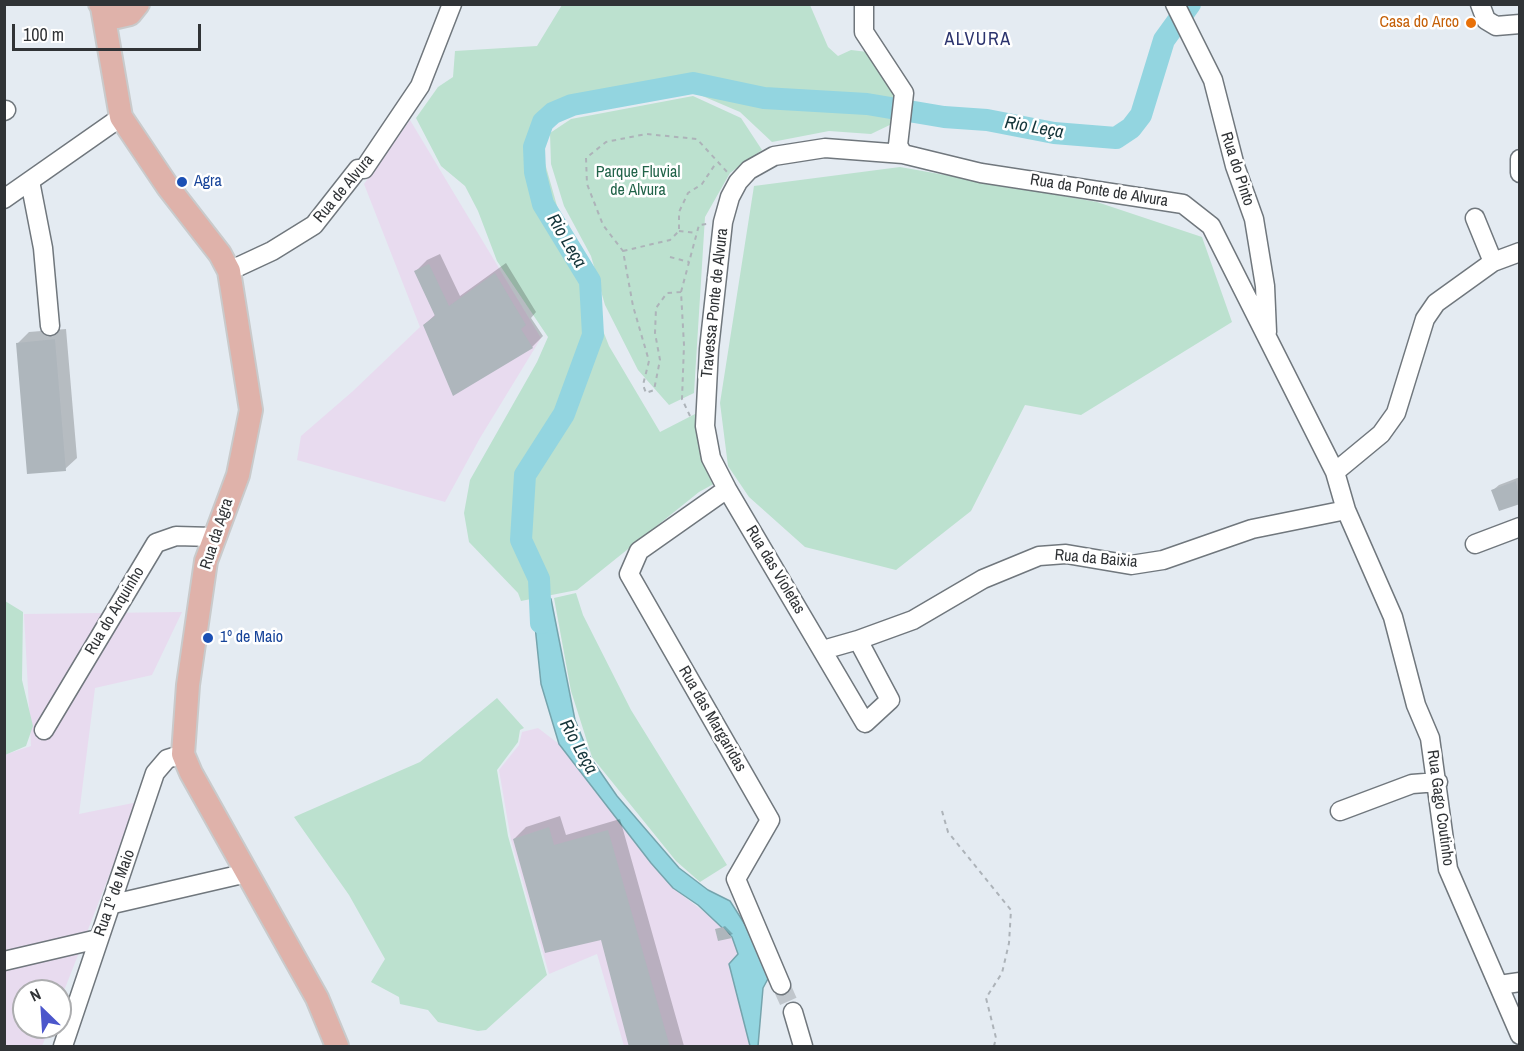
<!DOCTYPE html>
<meta charset="utf-8">
<style>
body{margin:0}
#map{position:relative;width:1524px;height:1051px;overflow:hidden;background:#e4ebf2;font-family:"Archivo Narrow",sans-serif}
canvas{display:block}
.frame{position:absolute;inset:0;border:6px solid #303336;pointer-events:none}
.north{position:absolute;left:12px;top:979px;width:60px;height:60px;box-sizing:border-box;background:#fff;border:2px solid #acadaf;border-radius:50%;rotate:335deg;font-size:16px;font-weight:700;line-height:24px;text-align:center;color:#303336}
.north::after{content:'';display:block;margin:auto;width:21px;height:27px;background:#4b56cb;clip-path:polygon(50% 0,100% 100%,50% 72%,0 100%)}
.scale{position:absolute;left:12px;top:24px;width:189px;height:27px;box-sizing:border-box;border:3px solid #303336;border-top:0;padding-left:8px;font-size:18px;line-height:21px;white-space:nowrap;color:#303336;-webkit-text-stroke:4px #fff;paint-order:stroke}
</style>
<div id="map">
<canvas width="1524" height="1051"></canvas>
<div class="frame"></div>
<div class="north">N</div>
<div class="scale">100 m</div>
</div>
<script>
const ctx = document.querySelector('canvas').getContext('2d');
ctx.lineJoin = 'round';
function fillPath(path, color) { ctx.fillStyle = color; ctx.fill(path, 'evenodd'); }
const poly = rows => new Path2D(rows.map(r => 'M' + r).join(''));
function stroke(path, color, width, dash) { ctx.strokeStyle = color; ctx.lineWidth = width; ctx.lineCap = dash ? 'butt' : 'round'; ctx.setLineDash(dash || []); ctx.stroke(path); }
function drawText(font, color, halo, rows, align = 'center') {
  ctx.font = font + ' "Archivo Narrow",sans-serif'; ctx.lineWidth = 5; ctx.setLineDash([]); ctx.textBaseline = 'middle'; ctx.strokeStyle = halo; ctx.fillStyle = color; for (const [text, x, y, turn = 0] of rows) {
    ctx.save(); ctx.translate(x, y); ctx.rotate((+turn || 0) * Math.PI / 180); ctx.textAlign = isNaN(turn) ? turn : align; if (halo) ctx.strokeText(text, 0, 0); ctx.fillText(text, 0, 0); ctx.restore();
  }
}
fillPath(poly([
 [410,120,541,338,480,438,445,502,297,460,301,436,353,391,420,327,364,184],
 [182,612,152,675,95,688,79,814,138,802,60,1001,60,991,24,991,24,1027,50,1027,42,1046,5,1046,4,755,31,746,24,614],
 [538,728,559,744,651,863,673,888,726,929,732,937,738,954,730,965,750,1046,624,1046,597,954,549,974,511,840,499,770,519,745,522,732]
]), '#e8dbef');
fillPath(poly([
 [562,5,810,5,828,47,838,56,851,50,876,53,901,94,896,122,871,134,829,131,772,142,740,112,693,92,576,112,551,124,541,149,557,206,595,286,600,323,609,346,660,432,695,414,708,457,719,481,699,492,577,590,521,601,518,593,469,542,464,513,470,480,537,362,548,337,497,261,478,211,465,186,441,166,416,118,438,87,453,77,455,51,537,46],
 [693,96,741,118,762,150,730,173,705,217,694,393,669,405,638,370,605,305,591,256,564,206,551,164,550,133,571,119],
 [900,167,1097,202,1202,237,1232,322,1081,415,1025,405,971,511,896,570,805,547,749,497,728,466,720,403,754,186],
 [576,593,583,615,631,710,727,865,700,882,676,861,592,757,571,691,554,598],
 [5,601,23,612,22,680,33,726,26,746,5,755],
 [497,698,524,728,520,730,518,742,497,770,508,836,547,975,486,1030,478,1031,438,1022,428,1010,400,1004,399,997,371,982,385,959,349,895,294,817,420,762]
]), '#bce1cf');
const water = poly([
 [531,587,551,599,575,720,590,757,617,796,679,868,708,890,730,901,758,945,770,975,763,988,758,1046,750,1046,729,964,738,954,732,937,698,905,673,888,651,863,559,744,541,684,531,587]
]);
fillPath(water, '#93d5e0');
stroke(water, '#75a4ad', 1.5);
fillPath(poly([
 [440,254,460,296,506,263,536,312,531,318,543,336,532,347,424,325,436,314,416,271,427,260],
 [66,329,77,458,65,469,17,344,29,332],
 [1520,477,1520,503,1493,490,1499,485],
 [560,816,566,835,620,819,684,1046,631,1046,602,939,514,839,526,827],
 [725,926,733,934,719,939,716,930]
]), '#0003');
stroke(poly([
 [541,623,539,579,521,540,525,475,564,414,593,335,590,281,543,204,535,172,534,147,543,122,553,113,572,105,693,83,764,98,867,104,944,117,987,120,1054,133,1116,138,1131,128,1141,115,1164,40,1190,4]
]), '#93d5e0', 22);
fillPath(poly([
 [429,264,449,306,495,273,526,325,521,329,533,348,453,396,423,325,435,316,414,271],
 [55,339,66,471,27,474,16,343],
 [1516,481,1520,504,1499,511,1491,490],
 [549,827,554,845,608,830,670,1047,629,1047,601,940,545,953,513,839],
 [723,927,732,938,718,941,715,929]
]), '#aeb6bc');
stroke(poly([
 [781,985,793,1012]
]), '#c0c6cc', 18, [18, 9]);
const minor = poly([
 [864,4,864,32,904,93,898,145,903,154],
 [1175,4,1213,80,1235,166,1254,219,1265,286,1267,332],
 [1480,4,1486,20,1496,26,1520,24],
 [4,111,6,110],
 [1520,159,1520,173],
 [30,181,43,248,50,326],
 [4,199,121,117],
 [1475,218,1493,262],
 [229,271,272,251,314,225,358,169,364,169,420,86,452,4],
 [1335,472,1381,434,1396,413,1425,319,1436,303,1493,262,1520,252],
 [727,489,639,551,629,574,770,820,736,879,781,985],
 [1475,544,1520,527],
 [858,640,913,620,983,579,1039,556,1066,554,1131,565,1163,560,1252,529,1346,510],
 [823,650,858,640,890,700,865,723,727,489,711,458,705,426,709,349,723,222,730,197,738,182,749,170,774,156,825,148,903,154,981,173,1183,204,1211,226,1335,472,1346,510,1393,617,1416,705,1430,738,1448,869,1520,1035],
 [44,730,156,543,176,536,213,537],
 [1340,811,1412,784,1438,782],
 [113,904,247,873],
 [4,961,98,939],
 [1499,985,1520,982],
 [793,1012,803,1046],
 [63,1046,155,773,167,759,183,754]
]);
const major = poly([
 [100,4,108,14,117,17,130,14,138,4],
 [102,7,121,117,168,187,220,254,229,271,251,410,238,475,206,561,188,685,183,754,191,773,317,998,337,1046]
]);
stroke(minor, '#70777d', 21);
stroke(major, '#c9cacb', 26);
stroke(poly([
 [679,231,697,233],
 [623,251,670,240,679,231,679,212,688,193,702,184,716,163],
 [670,257,689,262],
 [681,292,667,293,656,308,655,333,660,360,654,390,646,393,643,385,649,361,633,306,623,251,603,225,587,184,586,158,606,142,646,134,697,139,728,173],
 [690,416,682,399,684,345,681,292,699,225,707,224],
 [942,811,948,832,1011,910,1009,943,1002,973,986,998,996,1038,994,1046]
]), '#adb3b9', 2, [4.5, 4.5]);
stroke(minor, '#fff', 18);
stroke(major, '#dfb2aa', 22);
for (const [x, y, r, color] of [
 [1471,23,6,"#e8710a"],
 [182,182,6,"#1a4fb4"],
 [208,638,6,"#1a4fb4"]
]) { const dot = new Path2D(); dot.arc(x, y, r, 0, 2 * Math.PI); ctx.fillStyle = color; ctx.fill(dot); stroke(dot, '#fff', 2); }
drawText('16px', '#c56008', '#fff', [
 ["Casa do Arco",1459,23]
], 'right');
drawText('16px', '#303336', '#fff', [
 ["Rua do Pinto",1237,169,72],
 ["Rua de Alvura",344,189,-50],
 ["Rua da Ponte de Alvura",1099,191,9],
 ["Travessa Ponte de Alvura",715,303,-84],
 ["Rua da Agra",217,534,-72],
 ["Rua da Baixia",1096,559,5],
 ["Rua das Violetas",775,570,59],
 ["Rua do Arquinho",115,611,-59],
 ["Rua das Margaridas",712,719,60],
 ["Rua Gago Coutinho",1440,808,82],
 ["Rua 1º de Maio",115,893,-70]
]);
drawText('16px', '#216349', '#fff', [
 ["Parque Fluvial",638,173],
 ["de Alvura",638,191]
]);
drawText('16px', '#164399', '#fff', [
 ["Agra",194,182],
 ["1º de Maio",220,638]
], 'left');
ctx.letterSpacing = '1.5px';
drawText('18px', '#2c346e', '#fff', [
 ["ALVURA",978,40]
]);
ctx.letterSpacing = '0px';
drawText('italic 18px', '#14353a', '#fff', [
 ["Rio Leça",1034,128,10],
 ["Rio Leça",566,241,59],
 ["Rio Leça",578,747,61]
]);
</script>
